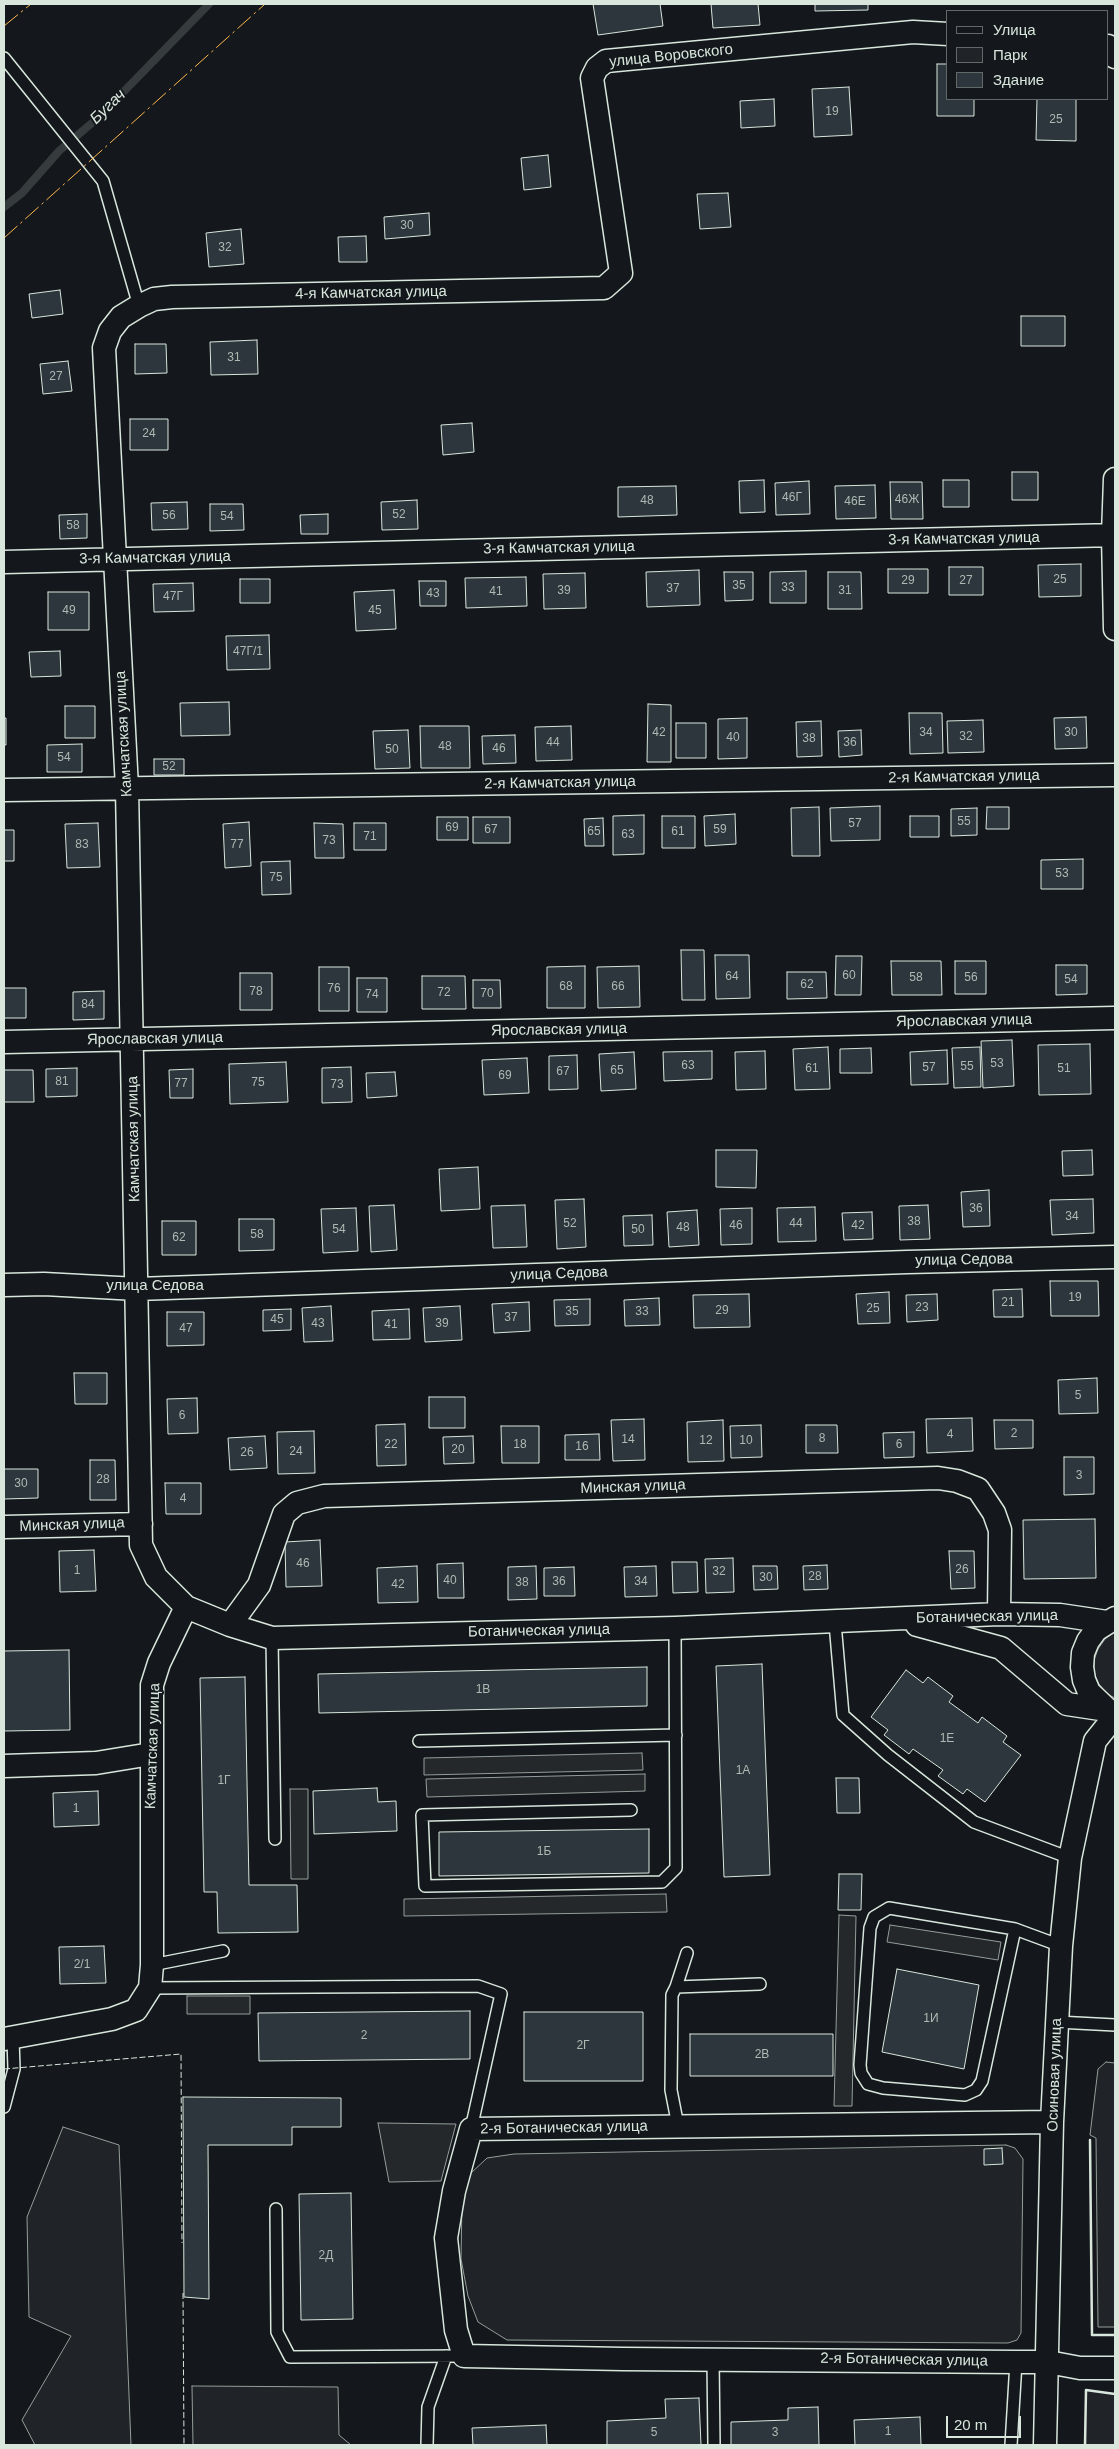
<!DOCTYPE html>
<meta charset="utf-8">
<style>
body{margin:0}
#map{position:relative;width:1119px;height:2449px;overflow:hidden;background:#14181c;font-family:Helvetica,sans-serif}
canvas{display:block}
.frame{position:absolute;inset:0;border:5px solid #d8e6dc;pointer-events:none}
.legend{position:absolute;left:946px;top:10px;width:162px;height:90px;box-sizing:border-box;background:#14181c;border:1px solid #626a69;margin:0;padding:6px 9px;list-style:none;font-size:15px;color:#d8e6dc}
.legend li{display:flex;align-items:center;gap:10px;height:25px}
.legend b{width:25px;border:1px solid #626a69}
.scale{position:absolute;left:946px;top:2416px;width:75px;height:22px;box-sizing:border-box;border:2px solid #d8e6dc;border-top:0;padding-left:6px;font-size:15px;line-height:18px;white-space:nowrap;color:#d8e6dc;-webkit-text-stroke:4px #14181c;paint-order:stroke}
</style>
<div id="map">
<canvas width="1119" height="2449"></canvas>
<div class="frame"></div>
<ul class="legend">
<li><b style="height:6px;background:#14181c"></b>Улица</li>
<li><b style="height:14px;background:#202428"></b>Парк</li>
<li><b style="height:14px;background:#2c363c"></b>Здание</li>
</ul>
<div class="scale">20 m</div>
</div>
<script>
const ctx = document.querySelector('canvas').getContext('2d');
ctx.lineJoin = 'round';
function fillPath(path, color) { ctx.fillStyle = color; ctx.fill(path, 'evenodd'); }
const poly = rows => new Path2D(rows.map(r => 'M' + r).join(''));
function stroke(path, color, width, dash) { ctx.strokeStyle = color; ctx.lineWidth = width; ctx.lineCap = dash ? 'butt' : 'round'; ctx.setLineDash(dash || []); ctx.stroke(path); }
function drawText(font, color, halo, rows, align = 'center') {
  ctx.font = font + ' Helvetica,sans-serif'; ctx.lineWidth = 4; ctx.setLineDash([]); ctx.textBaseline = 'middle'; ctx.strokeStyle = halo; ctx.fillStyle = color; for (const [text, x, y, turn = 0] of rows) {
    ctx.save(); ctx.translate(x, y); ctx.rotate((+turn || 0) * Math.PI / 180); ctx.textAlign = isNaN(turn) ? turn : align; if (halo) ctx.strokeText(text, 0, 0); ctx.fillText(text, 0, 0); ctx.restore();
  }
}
const green = poly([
 [1115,1632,1115,1698,1107,1694,1099,1684,1094,1673,1094,1660,1098,1649,1105,1639,1115,1632],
 [1106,2062,1115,2063,1115,2327,1098,2327,1096,2138,1090,2135,1098,2069,1106,2062],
 [63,2127,119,2145,131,2445,35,2445,22,2420,71,2336,29,2317,27,2217,63,2127],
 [1006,2145,1015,2148,1023,2159,1021,2333,1017,2340,1008,2343,507,2340,478,2322,468,2296,461,2259,462,2201,470,2174,487,2158,514,2154,1006,2145],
 [192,2386,338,2387,339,2435,351,2445,193,2445,192,2386],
 [1086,2390,1115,2394,1115,2445,1085,2445,1086,2390]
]);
fillPath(green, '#202428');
stroke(green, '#939e99', 1);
const parking = poly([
 [642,1753,643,1770,424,1775,424,1758,642,1753],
 [645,1774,645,1791,427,1797,426,1779,645,1774],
 [290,1789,308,1789,308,1879,291,1879,290,1789],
 [666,1894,667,1912,404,1916,404,1899,666,1894],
 [839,1915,856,1916,852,2106,834,2106,839,1915],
 [890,1925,1001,1942,998,1960,887,1942,890,1925],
 [187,1996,250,1996,250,2014,187,2014,187,1996],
 [378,2123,456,2124,441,2181,389,2182,378,2123]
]);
fillPath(parking, '#24282b');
stroke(parking, '#939e99', 1);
stroke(poly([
 [4,207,22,193,59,151,99,117,209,4]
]), '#363b3e', 8);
const building = poly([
 [593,4,660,4,663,26,598,35,593,4],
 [711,4,758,4,760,25,713,28,711,4],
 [815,4,868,4,868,10,815,11,815,4],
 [937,64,948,64,948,99,974,99,974,116,937,116,937,64],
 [849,87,852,135,814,137,812,89,849,87],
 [774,99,775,126,741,128,740,101,774,99],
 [1037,99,1076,99,1076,141,1036,140,1037,99],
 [548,155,551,187,524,190,521,158,548,155],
 [728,193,731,227,700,229,697,194,728,193],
 [429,213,430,235,385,239,384,217,429,213],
 [241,229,244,264,209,267,206,233,241,229],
 [366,236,367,262,339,262,338,237,366,236],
 [60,290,63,314,32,318,29,294,60,290],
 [1021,316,1065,316,1065,346,1021,346,1021,316],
 [257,340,258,374,211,375,210,342,257,340],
 [135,344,166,344,167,373,135,374,135,344],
 [68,361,72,391,43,394,40,364,68,361],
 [130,419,168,419,168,450,130,450,130,419],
 [472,423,474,452,443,455,441,425,472,423],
 [1012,472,1038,472,1038,500,1012,500,1012,472],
 [764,480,765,512,740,513,739,481,764,480],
 [943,480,969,480,969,507,943,507,943,480],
 [809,481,810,514,776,515,775,483,809,481],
 [890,482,922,482,923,519,891,519,890,482],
 [875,485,876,518,836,519,835,486,875,485],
 [676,486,677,515,618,517,618,487,676,486],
 [417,500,418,529,382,530,381,502,417,500],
 [187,502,188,529,152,530,151,503,187,502],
 [210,504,243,504,244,530,210,531,210,504],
 [87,514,87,538,60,539,59,515,87,514],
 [328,514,328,534,301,534,300,515,328,514],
 [1081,564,1081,596,1039,597,1038,565,1081,564],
 [949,567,983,567,983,595,949,595,949,567],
 [888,569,928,569,928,593,888,593,888,569],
 [699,570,700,605,647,607,646,572,699,570],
 [806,571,806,603,770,603,770,572,806,571],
 [724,572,753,572,753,600,725,601,724,572],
 [828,572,861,572,862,609,828,609,828,572],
 [585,573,586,608,544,609,543,574,585,573],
 [526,577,527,606,466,608,465,578,526,577],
 [240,579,270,579,270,603,240,603,240,579],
 [419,581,446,581,446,606,420,606,419,581],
 [193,583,194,611,154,612,153,584,193,583],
 [394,590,396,629,356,631,354,592,394,590],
 [48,592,89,592,89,630,48,630,48,592],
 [269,635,270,669,227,670,226,636,269,635],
 [60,651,61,676,31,677,29,652,60,651],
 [229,702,230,735,181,736,180,703,229,702],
 [648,704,671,705,671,762,647,762,648,704],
 [65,706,95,706,95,738,65,738,65,706],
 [909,713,942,713,943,753,910,754,909,713],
 [1086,717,1087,748,1055,749,1054,718,1086,717],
 [4,718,6,718,6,745,4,745,4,718],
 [747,718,747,758,718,759,718,719,747,718],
 [983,720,984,752,948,753,947,721,983,720],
 [821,721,822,756,797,757,796,722,821,721],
 [676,723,706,723,706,758,676,758,676,723],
 [420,726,469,726,470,768,421,768,420,726],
 [571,726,572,760,536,761,535,727,571,726],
 [408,730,410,768,375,769,373,731,408,730],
 [861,730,862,755,839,757,838,731,861,730],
 [515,735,516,763,483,764,482,736,515,735],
 [82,744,82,772,47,772,47,745,82,744],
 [154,759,184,759,184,775,154,775,154,759],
 [880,806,880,840,831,841,830,808,880,806],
 [819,807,820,856,792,856,791,808,819,807],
 [987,807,1009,807,1009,829,986,829,987,807],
 [977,808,977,835,951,836,951,809,977,808],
 [735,814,736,844,705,846,704,816,735,814],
 [644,815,644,854,613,855,613,816,644,815],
 [662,816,695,816,695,848,662,848,662,816],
 [910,816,939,816,939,837,910,837,910,816],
 [437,817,468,817,468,840,437,840,437,817],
 [473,817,510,817,510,843,473,843,473,817],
 [603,818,604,846,585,846,584,819,603,818],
 [249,822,251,866,225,868,223,824,249,822],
 [98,823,100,867,67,868,65,824,98,823],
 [314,823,343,824,344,858,315,858,314,823],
 [354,823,386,823,386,850,354,850,354,823],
 [4,830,14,830,14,861,4,861,4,830],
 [1083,859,1083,889,1041,889,1041,860,1083,859],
 [290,861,291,894,262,895,261,862,290,861],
 [681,950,704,950,705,1000,682,1000,681,950],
 [715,955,749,955,750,998,716,999,715,955],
 [836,956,862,956,861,995,835,995,836,956],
 [891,961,941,961,942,995,892,995,891,961],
 [955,961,986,961,986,994,955,994,955,961],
 [1056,965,1087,965,1087,994,1056,995,1056,965],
 [585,966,585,1008,547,1008,547,967,585,966],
 [639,966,640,1007,598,1008,597,967,639,966],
 [319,967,349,967,349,1011,319,1011,319,967],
 [787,972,826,972,827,998,787,999,787,972],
 [240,973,272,973,272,1010,240,1010,240,973],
 [422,976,465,976,466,1009,422,1009,422,976],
 [357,978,387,978,387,1012,357,1012,357,978],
 [473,980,500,980,501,1008,473,1008,473,980],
 [4,988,26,988,26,1018,4,1018,4,988],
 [104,991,104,1019,73,1020,73,992,104,991],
 [1012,1040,1014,1086,983,1088,981,1041,1012,1040],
 [1090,1044,1091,1094,1039,1095,1038,1045,1090,1044],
 [828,1047,830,1089,795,1090,793,1049,828,1047],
 [980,1047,981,1087,954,1088,952,1048,980,1047],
 [871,1048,872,1073,840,1073,840,1049,871,1048],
 [947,1050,948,1084,911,1085,910,1052,947,1050],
 [712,1051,712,1079,664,1081,663,1052,712,1051],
 [765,1051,766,1089,736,1090,735,1052,765,1051],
 [634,1052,636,1089,601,1091,599,1054,634,1052],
 [577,1055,578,1089,549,1090,549,1056,577,1055],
 [527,1058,529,1093,484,1095,482,1060,527,1058],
 [286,1062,288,1102,230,1104,229,1064,286,1062],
 [351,1067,352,1102,322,1103,322,1068,351,1067],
 [77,1068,77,1096,46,1097,46,1069,77,1068],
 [193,1069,193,1098,170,1098,169,1070,193,1069],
 [4,1070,33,1070,34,1102,4,1102,4,1070],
 [395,1072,397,1096,367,1098,366,1073,395,1072],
 [716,1150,757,1150,756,1188,716,1187,716,1150],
 [1092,1150,1093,1175,1063,1176,1062,1151,1092,1150],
 [478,1167,480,1209,441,1211,439,1169,478,1167],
 [989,1190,990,1226,963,1227,961,1192,989,1190],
 [584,1199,586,1247,557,1249,555,1200,584,1199],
 [1093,1199,1094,1233,1052,1235,1050,1200,1093,1199],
 [394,1205,397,1250,371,1252,369,1206,394,1205],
 [525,1205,527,1247,493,1248,491,1206,525,1205],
 [928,1205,930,1239,900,1240,899,1206,928,1205],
 [815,1207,816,1241,778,1242,777,1208,815,1207],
 [356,1208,358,1251,323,1253,321,1209,356,1208],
 [752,1208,752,1244,721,1245,720,1209,752,1208],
 [697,1210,699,1245,669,1247,667,1212,697,1210],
 [872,1212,873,1239,844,1240,842,1213,872,1212],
 [652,1215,653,1245,624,1246,623,1216,652,1215],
 [239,1219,274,1219,274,1250,239,1251,239,1219],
 [162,1221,196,1221,196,1255,162,1255,162,1221],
 [1050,1281,1098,1281,1099,1316,1051,1316,1050,1281],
 [1022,1289,1023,1317,994,1317,993,1290,1022,1289],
 [889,1292,890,1323,858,1324,856,1294,889,1292],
 [749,1294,750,1327,694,1328,693,1295,749,1294],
 [937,1294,938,1320,907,1322,906,1295,937,1294],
 [659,1298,660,1325,625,1326,624,1300,659,1298],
 [590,1299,590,1325,555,1326,554,1300,590,1299],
 [529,1302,530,1331,494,1333,492,1304,529,1302],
 [331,1306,333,1341,304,1342,302,1308,331,1306],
 [460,1306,462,1340,425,1342,423,1308,460,1306],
 [291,1309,291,1330,263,1331,263,1310,291,1309],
 [409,1309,410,1339,373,1340,372,1311,409,1309],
 [167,1312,204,1312,204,1345,167,1346,167,1312],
 [74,1373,107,1373,107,1404,75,1404,74,1373],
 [1097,1378,1098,1413,1059,1414,1058,1380,1097,1378],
 [429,1397,465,1397,465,1428,429,1428,429,1397],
 [197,1398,198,1433,168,1434,167,1399,197,1398],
 [972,1418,973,1451,927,1453,926,1419,972,1418],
 [644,1419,645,1460,613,1461,611,1420,644,1419],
 [723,1420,724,1461,688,1462,687,1422,723,1420],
 [994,1420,1033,1420,1033,1448,995,1449,994,1420],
 [405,1424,406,1465,377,1466,376,1425,405,1424],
 [761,1425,762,1457,731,1458,730,1426,761,1425],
 [806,1425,837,1425,838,1453,806,1453,806,1425],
 [501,1426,539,1426,539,1463,502,1463,501,1426],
 [314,1431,315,1473,278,1474,277,1432,314,1431],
 [914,1432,914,1457,884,1458,883,1433,914,1432],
 [599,1434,600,1460,565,1460,565,1435,599,1434],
 [265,1436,267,1468,230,1470,228,1438,265,1436],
 [473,1436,474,1463,444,1464,443,1437,473,1436],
 [1064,1457,1094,1457,1094,1494,1064,1495,1064,1457],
 [90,1460,115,1460,116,1500,90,1500,90,1460],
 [4,1469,38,1469,38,1498,4,1499,4,1469],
 [165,1483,201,1483,201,1514,166,1514,165,1483],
 [1095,1519,1096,1578,1024,1579,1023,1520,1095,1519],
 [320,1540,322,1586,286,1587,285,1542,320,1540],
 [94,1550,96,1591,60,1592,59,1551,94,1550],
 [949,1551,974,1551,975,1588,951,1589,949,1551],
 [733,1558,734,1592,706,1593,705,1559,733,1558],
 [672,1562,697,1562,698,1592,673,1593,672,1562],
 [463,1563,464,1598,438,1598,437,1564,463,1563],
 [827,1565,828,1589,804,1590,803,1566,827,1565],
 [417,1566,418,1602,378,1603,377,1568,417,1566],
 [536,1566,537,1599,508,1600,508,1567,536,1566],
 [656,1566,657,1596,625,1597,624,1567,656,1566],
 [753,1566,777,1566,778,1589,754,1590,753,1566],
 [574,1567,575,1596,544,1596,544,1568,574,1567],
 [69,1650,70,1730,4,1731,4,1651,69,1650],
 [762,1664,770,1875,724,1877,716,1666,762,1664],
 [647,1667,647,1706,319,1713,318,1674,647,1667],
 [906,1670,923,1683,928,1677,953,1696,949,1702,978,1723,982,1717,1007,1736,1003,1742,1021,1755,985,1802,967,1789,963,1794,938,1776,943,1770,913,1749,909,1754,884,1735,888,1730,871,1717,906,1670],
 [245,1677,249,1885,297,1885,298,1932,218,1933,217,1892,204,1892,200,1678,245,1677],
 [836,1778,859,1778,860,1813,837,1813,836,1778],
 [377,1788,378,1802,396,1801,397,1831,314,1834,313,1791,377,1788],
 [98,1791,99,1825,54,1827,53,1793,98,1791],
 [649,1829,649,1873,439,1876,439,1832,649,1829],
 [839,1874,862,1874,861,1910,838,1910,839,1874],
 [104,1946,106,1983,60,1984,59,1947,104,1946],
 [897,1969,979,1985,964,2069,882,2052,897,1969],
 [470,2011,470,2059,259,2061,258,2013,470,2011],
 [524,2012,643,2012,643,2081,524,2081,524,2012],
 [690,2034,833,2034,833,2076,690,2076,690,2034],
 [183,2097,341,2098,341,2127,292,2127,292,2145,208,2145,209,2299,184,2297,183,2097],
 [1002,2148,1003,2164,984,2165,984,2149,1002,2148],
 [351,2193,353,2319,301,2320,299,2194,351,2193],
 [699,2398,701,2445,607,2445,607,2421,666,2418,665,2399,699,2398],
 [818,2407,819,2445,731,2445,731,2422,788,2420,788,2408,818,2407],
 [920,2417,921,2445,855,2445,854,2420,920,2417],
 [546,2425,547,2445,473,2445,472,2428,546,2425]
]);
fillPath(building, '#2c363c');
stroke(building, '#d8e6dc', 1);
const service = poly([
 [4,58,103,181,139,306],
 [835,1623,843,1715,888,1755,974,1822,1070,1858],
 [272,1638,275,1839],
 [419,1741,676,1735],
 [631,1810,422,1815,425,1886,662,1882,676,1868,675,1628],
 [1015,1929,982,2081,976,2090,965,2095,883,2088,868,2084,861,2073,860,2065,870,1928,874,1917,889,1908,1015,1929,1061,1946],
 [152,1965,223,1951],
 [676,1987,687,1953],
 [150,1988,478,1986,501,1994,471,2129],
 [1057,2022,1115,2025],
 [4,2107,14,2069,13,2039],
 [678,2126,671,2090,672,1995,676,1987,760,1984],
 [276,2209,277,2332,290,2357,464,2356],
 [713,2359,714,2445],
 [427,2445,428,2407,446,2356],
 [1011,2445,1016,2362]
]);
const minor = poly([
 [948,34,913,32,606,61,597,68,592,78,621,273,604,288,172,297,154,299,139,306,121,317,110,331,104,348,127,788,141,1545,156,1577,186,1607,230,1625,272,1638,675,1628,999,1614,1060,1615,1107,1622],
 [1108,46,1112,48,1115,57],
 [1115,479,1113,535,1115,629],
 [4,562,1115,535],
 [4,790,1115,775],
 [4,1042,1115,1018],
 [4,1285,44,1284,137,1289,907,1262,1115,1257],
 [4,1527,141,1524],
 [230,1625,259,1585,284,1514,297,1503,324,1496,938,1478,957,1481,978,1489,994,1513,1000,1530,999,1614],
 [917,1625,1001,1648,1067,1704,1107,1710],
 [1110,1712,1089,1692,1084,1680,1082,1667,1083,1653,1088,1641,1096,1630,1115,1618],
 [4,1766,96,1763,151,1754],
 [4,2039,112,2019,136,2010,150,1988,152,1965,152,1685,159,1663,186,1607],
 [1052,2122,471,2129,454,2191,446,2238,456,2330,464,2356,623,2359,1016,2362,1048,2362,1080,2368,1115,2368],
 [1045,2445,1052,2122,1061,1946,1070,1858,1095,1741,1115,1716]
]);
stroke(service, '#d8e6dc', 14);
stroke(minor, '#d8e6dc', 25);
stroke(service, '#14181c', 11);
stroke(minor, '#14181c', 22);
stroke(poly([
 [4,2069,181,2054,182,2243],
 [183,2293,184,2445]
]), '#d8e6dc', 1, [6, 2.5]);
stroke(poly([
 [1090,2140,1092,2335,1115,2335],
 [1085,2445,1086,2390,1115,2394]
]), '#d8e6dc', 2.5);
stroke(poly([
 [4,26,31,4],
 [4,238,265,4]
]), '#ffb74d', 1, [18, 4, 2.5, 4]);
drawText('12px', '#adbab4', null, [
 ["19",832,112],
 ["25",1056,120],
 ["30",407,226],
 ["32",225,248],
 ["31",234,358],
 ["27",56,377],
 ["24",149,434],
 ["46Г",792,498],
 ["46Ж",907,500],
 ["48",647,501],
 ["46Е",855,502],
 ["52",399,515],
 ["56",169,516],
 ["54",227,517],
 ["58",73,526],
 ["25",1060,580],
 ["29",908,581],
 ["27",966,581],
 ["35",739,586],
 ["33",788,588],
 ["37",673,589],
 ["39",564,591],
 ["31",845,591],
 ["41",496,592],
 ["43",433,594],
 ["47Г",173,597],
 ["49",69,611],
 ["45",375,611],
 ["47Г/1",248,652],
 ["42",659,733],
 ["34",926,733],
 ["30",1071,733],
 ["32",966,737],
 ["40",733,738],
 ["38",809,739],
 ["44",553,743],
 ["36",850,743],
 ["48",445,747],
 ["46",499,749],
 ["50",392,750],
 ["54",64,758],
 ["52",169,767],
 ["55",964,822],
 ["57",855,824],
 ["69",452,828],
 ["67",491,830],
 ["59",720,830],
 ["65",594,832],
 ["61",678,832],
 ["63",628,835],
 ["71",370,837],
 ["73",329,841],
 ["83",82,845],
 ["77",237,845],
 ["53",1062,874],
 ["75",276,878],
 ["60",849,976],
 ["64",732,977],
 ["58",916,978],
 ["56",971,978],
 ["54",1071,980],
 ["62",807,985],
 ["68",566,987],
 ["66",618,987],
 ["76",334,989],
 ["78",256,992],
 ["72",444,993],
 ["70",487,994],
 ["74",372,995],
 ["84",88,1005],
 ["53",997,1064],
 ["63",688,1066],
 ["55",967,1067],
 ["57",929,1068],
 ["61",812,1069],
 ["51",1064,1069],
 ["65",617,1071],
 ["67",563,1072],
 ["69",505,1076],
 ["81",62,1082],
 ["75",258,1083],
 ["77",181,1084],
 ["73",337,1085],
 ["36",976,1209],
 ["34",1072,1217],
 ["38",914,1222],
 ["52",570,1224],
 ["44",796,1224],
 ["46",736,1226],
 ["42",858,1226],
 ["48",683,1228],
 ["54",339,1230],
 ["50",638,1230],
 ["58",257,1235],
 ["62",179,1238],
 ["19",1075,1298],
 ["21",1008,1303],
 ["23",922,1308],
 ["25",873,1309],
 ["29",722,1311],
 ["35",572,1312],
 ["33",642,1312],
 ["37",511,1318],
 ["45",277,1320],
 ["43",318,1324],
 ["39",442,1324],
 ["41",391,1325],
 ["47",186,1329],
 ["5",1078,1396],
 ["6",182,1416],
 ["2",1014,1434],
 ["4",950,1435],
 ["8",822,1439],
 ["14",628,1440],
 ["12",706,1441],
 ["10",746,1441],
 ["22",391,1445],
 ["18",520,1445],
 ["6",899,1445],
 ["16",582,1447],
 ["20",458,1450],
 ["24",296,1452],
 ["26",247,1453],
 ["3",1079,1476],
 ["28",103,1480],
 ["30",21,1484],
 ["4",183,1499],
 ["46",303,1564],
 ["26",962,1570],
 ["1",77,1571],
 ["32",719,1572],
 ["28",815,1577],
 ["30",766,1578],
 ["40",450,1581],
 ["36",559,1582],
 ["34",641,1582],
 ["38",522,1583],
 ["42",398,1585],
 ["1В",483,1690],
 ["1Е",947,1739],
 ["1А",743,1771],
 ["1Г",224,1781],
 ["1",76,1809],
 ["1Б",544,1852],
 ["2/1",82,1965],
 ["1И",931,2019],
 ["2",364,2036],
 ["2Г",583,2046],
 ["2В",762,2055],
 ["2Д",326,2256],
 ["1",888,2432],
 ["5",654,2433],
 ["3",775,2433]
]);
drawText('15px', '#d8e6dc', '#14181c', [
 ["улица Воровского",671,56,-6],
 ["4-я Камчатская улица",371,293,-1],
 ["3-я Камчатская улица",964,539,-1],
 ["3-я Камчатская улица",559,548,-1],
 ["3-я Камчатская улица",155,558,-1],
 ["Камчатская улица",124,734,-93],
 ["2-я Камчатская улица",964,777,-1],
 ["2-я Камчатская улица",560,783,-1],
 ["Ярославская улица",964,1021,-1],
 ["Ярославская улица",559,1030,-1],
 ["Ярославская улица",155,1039,-1],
 ["Камчатская улица",134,1139,-91],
 ["улица Седова",964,1260,-1],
 ["улица Седова",559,1274,-2],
 ["улица Седова",155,1286],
 ["Минская улица",633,1487,-2],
 ["Минская улица",72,1525,-2],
 ["Ботаническая улица",987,1617,-1],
 ["Ботаническая улица",539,1631,-1],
 ["Камчатская улица",153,1746,-88],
 ["Осиновая улица",1055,2075,-88],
 ["2-я Ботаническая улица",564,2128,-1],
 ["2-я Ботаническая улица",904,2360,1]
]);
drawText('italic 16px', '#d8e6dc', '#14181c', [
 ["Бугач",108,107,-44]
]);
</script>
